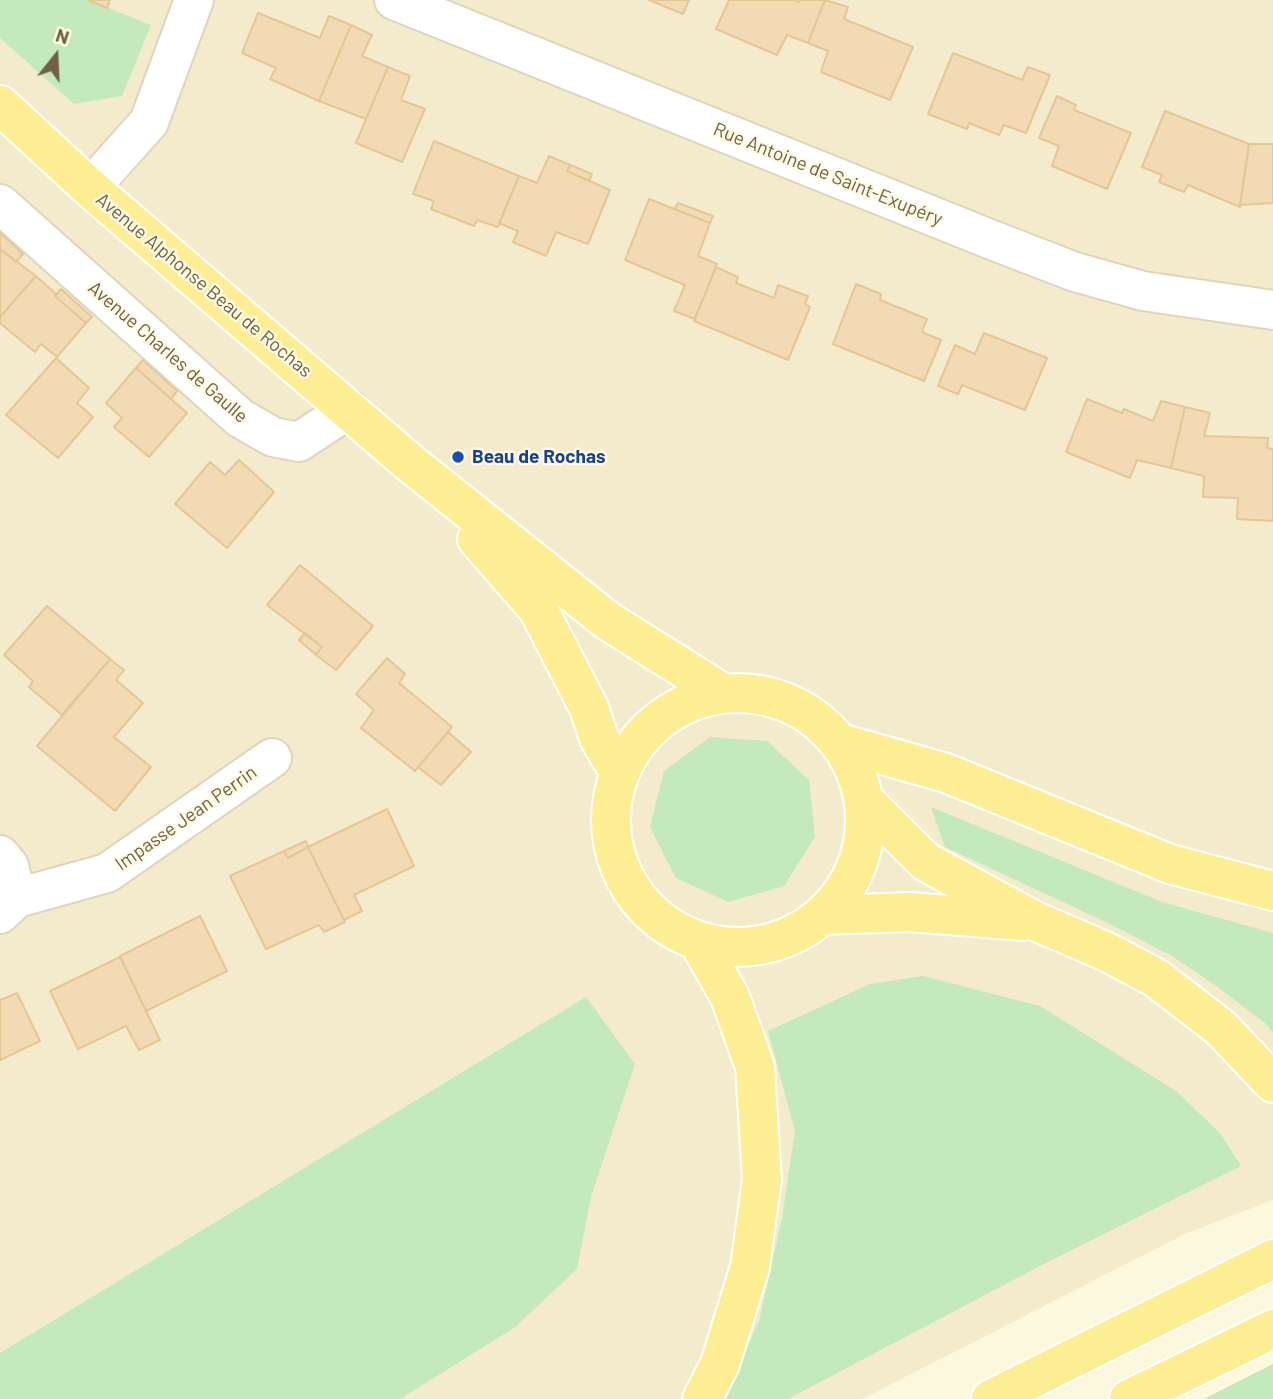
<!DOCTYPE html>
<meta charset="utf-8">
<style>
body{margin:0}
#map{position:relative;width:1273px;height:1399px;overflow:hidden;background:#fcf8dd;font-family:Barlow,sans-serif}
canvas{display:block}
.north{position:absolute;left:21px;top:21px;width:70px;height:70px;-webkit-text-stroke:5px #fffbe4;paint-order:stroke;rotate:18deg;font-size:19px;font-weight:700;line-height:28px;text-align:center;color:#726046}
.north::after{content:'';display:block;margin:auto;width:24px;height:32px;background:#726046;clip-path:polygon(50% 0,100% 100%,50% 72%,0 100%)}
</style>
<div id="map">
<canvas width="1273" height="1399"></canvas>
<div class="north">N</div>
</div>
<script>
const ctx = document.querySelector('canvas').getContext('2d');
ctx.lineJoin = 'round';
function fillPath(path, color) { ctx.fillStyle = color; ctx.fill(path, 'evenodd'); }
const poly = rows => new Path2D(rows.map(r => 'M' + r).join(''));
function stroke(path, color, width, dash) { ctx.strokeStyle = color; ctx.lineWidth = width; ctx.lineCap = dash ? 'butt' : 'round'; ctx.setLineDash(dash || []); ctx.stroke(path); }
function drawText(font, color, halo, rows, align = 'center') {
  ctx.font = font + ' Barlow,sans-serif'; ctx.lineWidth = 5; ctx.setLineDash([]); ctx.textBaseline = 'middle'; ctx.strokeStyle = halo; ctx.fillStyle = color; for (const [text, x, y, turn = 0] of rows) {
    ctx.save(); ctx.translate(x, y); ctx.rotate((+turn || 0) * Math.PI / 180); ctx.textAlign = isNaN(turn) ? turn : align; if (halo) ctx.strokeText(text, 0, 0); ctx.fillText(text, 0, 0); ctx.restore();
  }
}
fillPath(poly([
 [0,0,1273,0,1273,1200,1185,1234,862,1399,0,1399]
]), '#f4ebcc');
fillPath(poly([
 [0,0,88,0,151,25,122,96,74,104,0,38],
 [710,737,767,741,809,780,815,837,784,886,728,902,676,878,650,827,664,771],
 [931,807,1162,902,1273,933,1273,1033,1265,1023,1215,985,1172,956,1110,924,945,847],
 [923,976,1040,1006,1176,1091,1220,1133,1241,1166,1038,1267,788,1399,723,1399,759,1321,782,1218,795,1131,768,1031,870,984],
 [586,997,635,1064,591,1197,577,1269,514,1328,400,1399,0,1399,0,1353],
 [1273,1364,1273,1399,1204,1399]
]), '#c4e9bc');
const building = poly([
 [88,0,110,0,107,8,88,0],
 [649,0,689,0,683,14,649,0],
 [729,0,794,0,799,2,800,0,825,0,808,43,787,35,777,55,716,29,729,0],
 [825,0,848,7,844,19,913,47,890,100,821,72,828,51,808,43,825,0],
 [258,13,320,38,329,16,351,25,319,101,270,79,276,68,242,53,258,13],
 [351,25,372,35,362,56,388,67,366,119,319,101,351,25],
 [953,53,1022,80,1028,67,1050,75,1026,133,1004,125,999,135,969,123,967,129,928,114,953,53],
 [388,67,410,76,401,100,425,109,402,162,356,143,388,67],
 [1057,96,1076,105,1074,110,1131,133,1107,189,1052,166,1059,146,1039,138,1057,96],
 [1165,111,1249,144,1240,207,1188,185,1184,192,1159,182,1162,175,1142,167,1165,111],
 [434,141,519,176,498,227,477,220,474,226,431,209,434,201,413,194,434,141],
 [1249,144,1273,144,1273,203,1240,205,1249,144],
 [549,156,570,165,567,171,610,190,588,244,556,232,546,256,513,242,518,231,499,223,519,176,537,183,549,156],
 [570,165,592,174,589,181,567,171,570,165],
 [649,199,710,223,698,256,717,264,695,319,674,311,685,285,625,260,649,199],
 [678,203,713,216,710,223,674,209,678,203],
 [0,233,23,254,16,262,0,249,0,233],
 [0,249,36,276,0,317,0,249],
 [716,267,738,277,736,283,774,298,778,285,808,296,805,304,810,307,788,360,694,321,716,267],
 [36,276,56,294,55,296,86,323,57,357,41,344,35,352,0,323,0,317,36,276],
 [856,284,881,294,880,300,927,319,922,332,941,340,924,381,833,344,856,284],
 [61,289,92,317,86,323,55,296,61,289],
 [984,333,1047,358,1025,410,962,385,958,394,938,386,955,345,975,354,984,333],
 [56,358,89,388,77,403,93,417,58,458,6,415,56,358],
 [143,360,177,391,171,399,136,368,143,360],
 [136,368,187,413,149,457,114,427,122,418,106,403,136,368],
 [1087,399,1122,413,1124,409,1153,421,1161,401,1185,407,1171,468,1137,460,1130,478,1066,452,1087,399],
 [1185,407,1210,413,1204,436,1268,438,1267,448,1273,449,1273,521,1237,519,1238,498,1203,497,1204,476,1171,468,1185,407],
 [239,460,274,492,227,548,175,504,210,462,225,475,239,460],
 [300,565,373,626,336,670,316,655,322,647,267,605,300,565],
 [47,606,110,659,62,715,29,687,33,681,4,655,47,606],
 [305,633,322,647,316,655,299,640,305,633],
 [387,658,405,674,399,683,452,727,415,771,361,728,374,710,356,694,387,658],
 [110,659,124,670,116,680,143,703,114,737,151,767,115,811,37,746,110,659],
 [448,732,471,752,441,785,418,767,448,732],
 [387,809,414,866,354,895,362,911,344,920,308,847,387,809],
 [306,841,308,847,288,858,284,851,306,841],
 [308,847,345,922,324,932,319,925,266,949,230,876,284,851,288,858,308,847],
 [200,916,227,971,146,1011,120,956,200,916],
 [120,957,160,1040,139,1050,126,1026,78,1049,50,991,120,957],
 [17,993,40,1041,0,1060,0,1000,17,993]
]);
fillPath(building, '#f2dbb4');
stroke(building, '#e5c695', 2);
const minor = poly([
 [394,0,992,240,1075,272,1143,291,1273,310],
 [90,188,149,122,194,0],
 [0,204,240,418,273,437,299,442,349,409],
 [0,855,9,866,17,898,0,914],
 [17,898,107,873,272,758]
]);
const major = poly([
 [0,105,90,188,410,463,608,621,721,692],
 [477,539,538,609,589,708,599,738,619,772],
 '611 820a127 127 0 1 1 254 0a127 127 0 1 1-254 0Z',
 [840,743,946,773,1170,864,1273,891],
 [864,800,926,862,1035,921,1107,952,1156,978,1221,1028,1273,1083],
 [823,915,910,912,1023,921],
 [698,941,730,997,755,1067,762,1179,750,1267,720,1364,702,1399],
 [991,1399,1273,1259],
 [1129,1399,1273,1329]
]);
stroke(minor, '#e0d4ba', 42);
stroke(major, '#fff', 42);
stroke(minor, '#fff', 38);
stroke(major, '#feee93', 38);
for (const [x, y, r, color] of [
 [458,457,7,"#1a4fb4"]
]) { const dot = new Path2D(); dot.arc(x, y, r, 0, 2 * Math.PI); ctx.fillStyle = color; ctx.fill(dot); stroke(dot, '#fffbe4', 2.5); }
drawText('19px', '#726046', '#fffbe4', [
 ["Rue Antoine de Saint-Exupéry",828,174,22],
 ["Avenue Alphonse Beau de Rochas",204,285,40],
 ["Avenue Charles de Gaulle",168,352,41],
 ["Impasse Jean Perrin",186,818,-35]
]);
drawText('bold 19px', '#164399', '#fffbe4', [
 ["Beau de Rochas",472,457]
], 'left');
</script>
